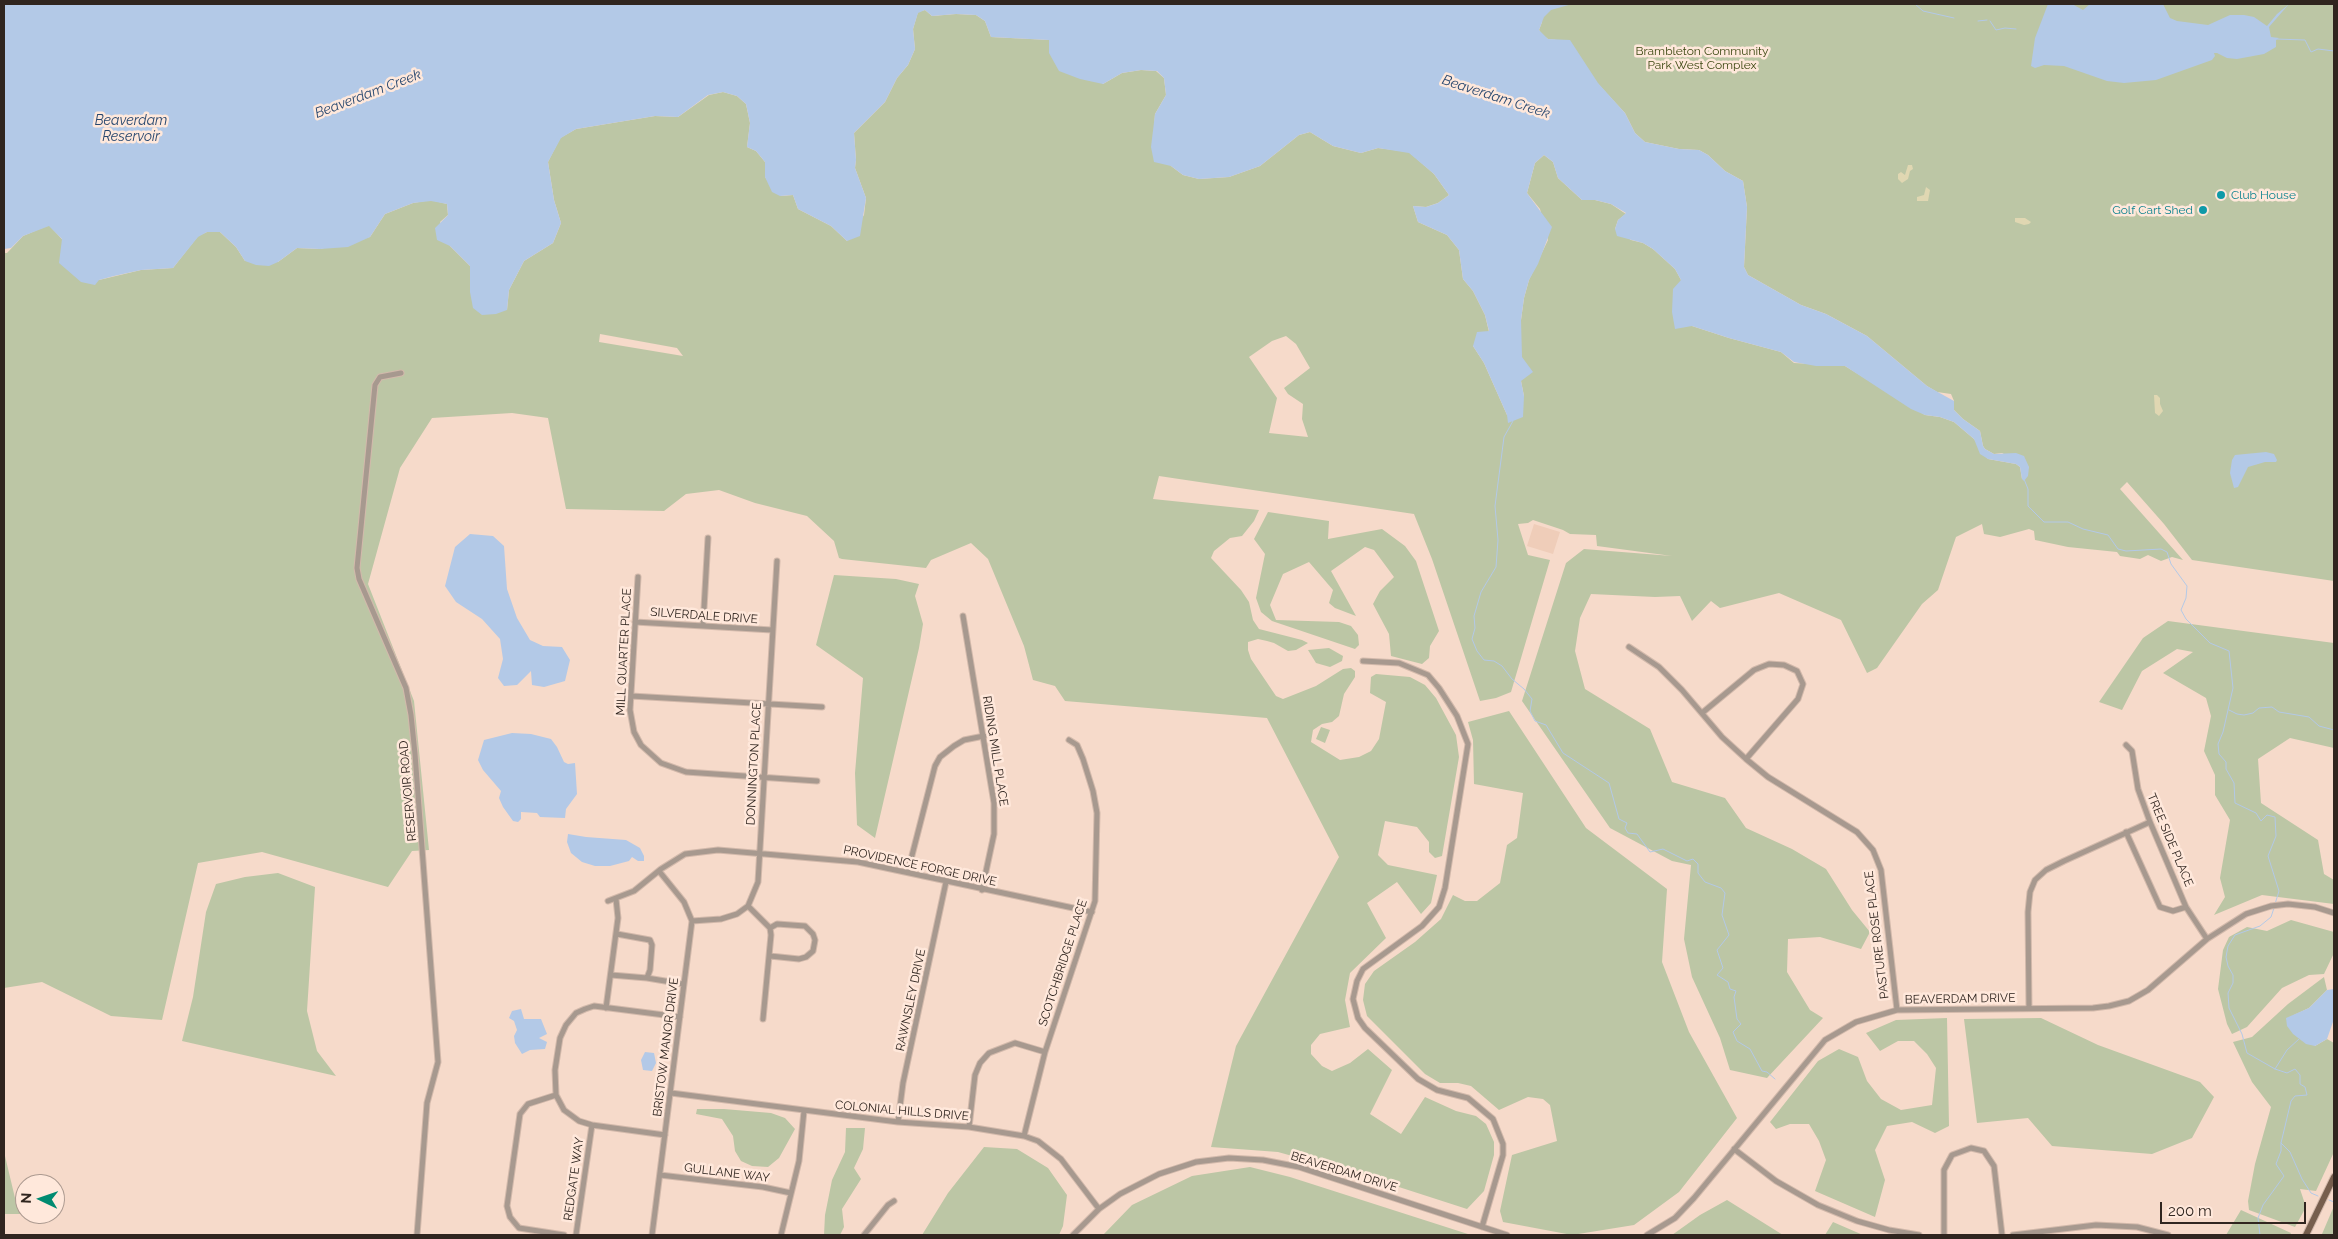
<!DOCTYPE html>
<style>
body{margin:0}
#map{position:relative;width:2338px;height:1239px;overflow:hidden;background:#f6daca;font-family:Raleway,sans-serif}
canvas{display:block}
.frame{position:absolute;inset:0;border:5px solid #30251f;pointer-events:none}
.north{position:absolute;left:15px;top:1174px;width:50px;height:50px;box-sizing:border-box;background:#ffe8db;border:1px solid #ac9a90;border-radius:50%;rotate:273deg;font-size:14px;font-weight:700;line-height:20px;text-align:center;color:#30251f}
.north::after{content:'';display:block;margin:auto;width:18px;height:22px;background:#018b71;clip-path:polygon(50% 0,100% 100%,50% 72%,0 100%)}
.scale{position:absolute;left:2160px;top:1202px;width:146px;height:22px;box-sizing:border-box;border:2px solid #30251f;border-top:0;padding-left:6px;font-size:15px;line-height:18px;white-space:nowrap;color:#30251f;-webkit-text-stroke:4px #ffe8db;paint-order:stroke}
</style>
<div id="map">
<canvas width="2338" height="1239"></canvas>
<div class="frame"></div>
<div class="north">N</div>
<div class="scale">200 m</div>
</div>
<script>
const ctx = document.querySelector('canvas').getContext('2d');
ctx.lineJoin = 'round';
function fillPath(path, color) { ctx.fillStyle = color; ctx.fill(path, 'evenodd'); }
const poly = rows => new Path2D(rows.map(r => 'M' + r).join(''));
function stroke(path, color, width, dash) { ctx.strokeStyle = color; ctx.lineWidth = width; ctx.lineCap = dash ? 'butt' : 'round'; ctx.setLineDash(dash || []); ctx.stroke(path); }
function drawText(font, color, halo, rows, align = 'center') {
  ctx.font = font + ' Raleway,sans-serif'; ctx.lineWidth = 5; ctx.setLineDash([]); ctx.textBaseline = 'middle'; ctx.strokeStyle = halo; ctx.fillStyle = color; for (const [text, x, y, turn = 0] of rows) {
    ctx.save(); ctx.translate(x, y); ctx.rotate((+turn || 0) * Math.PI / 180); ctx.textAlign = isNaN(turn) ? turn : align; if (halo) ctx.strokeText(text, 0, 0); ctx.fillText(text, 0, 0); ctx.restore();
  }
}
fillPath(poly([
 [1534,524,1560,532,1553,554,1527,546]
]), '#efcdb9');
fillPath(poly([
 [1273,4,2334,4,2334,581,2192,560,2164,524,2127,482,2120,489,2183,560,2172,557,2161,561,2148,555,2140,559,2120,556,2117,552,2068,547,2035,540,2034,531,2029,529,2000,537,1984,534,1982,524,1956,537,1938,590,1922,604,1877,668,1867,673,1841,620,1779,593,1720,608,1711,601,1692,621,1680,596,1655,597,1591,594,1580,618,1575,651,1585,689,1650,729,1672,782,1725,798,1746,828,1792,849,1826,869,1852,910,1870,932,1861,949,1820,937,1788,939,1787,972,1810,1010,1823,1018,1767,1078,1730,1070,1720,1038,1692,977,1684,939,1691,865,1672,861,1610,828,1522,701,1566,563,1584,549,1672,556,1597,546,1596,535,1570,534,1563,530,1533,520,1528,523,1518,524,1528,555,1550,560,1511,692,1496,698,1480,701,1432,559,1414,514,1159,476,1153,499,1259,510,1254,521,1242,536,1230,538,1214,551,1211,558,1241,590,1249,602,1253,620,1259,629,1302,640,1308,643,1296,650,1288,651,1274,643,1267,641,1258,639,1248,642,1248,650,1251,659,1276,696,1283,699,1316,686,1343,669,1351,668,1355,671,1355,677,1344,694,1339,716,1332,722,1322,724,1313,730,1311,742,1340,760,1359,757,1371,751,1379,739,1386,702,1370,693,1371,677,1376,674,1410,677,1425,685,1436,698,1456,735,1459,757,1442,856,1435,858,1429,852,1429,842,1417,827,1385,821,1378,855,1388,865,1437,875,1431,903,1421,914,1397,882,1367,903,1386,938,1350,973,1345,1000,1350,1027,1320,1034,1311,1045,1311,1054,1322,1066,1332,1071,1350,1063,1368,1049,1392,1070,1370,1114,1401,1134,1425,1097,1456,1111,1476,1116,1486,1124,1494,1142,1494,1155,1484,1191,1467,1209,1371,1178,1278,1152,1211,1147,1236,1046,1339,857,1267,718,1065,701,1055,686,1033,680,1024,646,988,559,971,543,931,560,926,568,842,559,839,558,834,541,807,516,755,503,719,490,686,494,664,511,566,509,548,418,512,413,432,418,400,468,368,584,414,701,429,850,412,851,388,887,262,852,198,863,162,1020,111,1016,42,982,4,988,4,253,7,253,23,236,49,225,99,280,141,270,173,268,198,236,207,232,220,232,236,247,245,261,278,262,297,248,320,249,370,237,385,214,413,203,431,200,447,204,448,215,440,222,450,246,470,266,470,292,507,310,509,290,524,261,553,243,561,223,554,200,548,162,560,138,576,129,655,116,678,117,709,95,723,92,737,96,746,104,750,123,747,147,756,151,765,162,765,177,781,196,793,195,798,209,831,226,847,241,864,215,866,198,855,168,856,160,854,133,885,102,897,78,908,65,915,49,913,29,918,12,925,10,932,16,956,14,976,15,985,21,991,37,1050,40,1103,84,1122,73,1141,70,1156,71,1164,78,1166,95,1155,114,1154,129,1171,166,1183,175,1199,179,1229,177,1260,166,1299,135,1310,132,1333,146,1361,153,1378,148,1409,152,1434,174,1449,195,1438,203,1426,207,1413,206,1418,222,1447,235,1459,250,1463,279,1473,291,1485,315,1489,332,1473,346,1484,363,1507,415,1524,396,1521,381,1521,320,1524,298,1529,280,1548,240,1540,209,1527,193,1535,163,1544,155,1553,162,1558,178,1582,200,1595,200,1611,204,1626,214,1618,220,1615,229,1631,240,1643,243,1653,249,1675,269,1681,280,1692,326,1729,338,1781,352,1794,363,1845,366,1925,415,1940,417,1954,422,1974,439,1988,459,2016,464,2020,467,2022,479,2029,467,2002,453,1994,454,1985,449,1983,446,1980,431,1963,419,1954,410,1954,401,1951,394,1937,392,1927,386,1867,336,1826,314,1801,305,1748,275,1744,267,1747,207,1743,181,1725,171,1708,155,1699,150,1679,149,1645,142,1635,133,1625,113,1557,40,1548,39,1542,35,1539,30,1542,22],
 [600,334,677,348,683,356,599,342],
 [1286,336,1296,344,1310,368,1284,388,1288,394,1303,404,1302,419,1308,437,1269,433,1277,398,1249,357,1272,341],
 [1268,512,1329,521,1328,539,1382,529,1405,546,1416,561,1439,631,1430,646,1429,658,1422,664,1391,656,1389,634,1373,604,1380,591,1394,577,1374,550,1365,547,1331,571,1356,616,1335,608,1329,603,1333,590,1309,562,1283,574,1270,605,1276,620,1339,622,1351,626,1358,635,1359,645,1355,649,1272,621,1261,612,1256,598,1265,554,1254,539],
 [834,575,896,579,919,584,915,596,923,624,919,648,875,838,857,825,855,773,863,678,816,645],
 [2168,621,2334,643,2334,748,2290,738,2258,759,2261,803,2318,840,2324,874,2334,880,2334,904,2262,895,2214,915,2225,897,2220,878,2230,820,2215,795,2215,775,2204,751,2211,716,2206,698,2163,673,2193,652,2177,649,2142,671,2122,710,2099,702,2143,638],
 [1329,648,1343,656,1342,661,1330,667,1316,663,1308,650],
 [1509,711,1586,828,1667,889,1662,962,1689,1032,1737,1118,1679,1192,1634,1225,1572,1235,1503,1222,1500,1211,1512,1155,1557,1141,1550,1105,1543,1099,1528,1097,1499,1110,1471,1086,1458,1083,1440,1083,1425,1074,1367,1016,1363,1000,1365,984,1374,971,1415,942,1441,919,1453,895,1465,901,1477,901,1500,883,1507,845,1517,838,1523,793,1474,784,1473,740,1468,722],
 [1321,727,1330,730,1325,743,1316,739],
 [278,873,315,887,307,1011,317,1051,336,1076,182,1041,193,997,206,912,216,884,245,877],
 [2291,920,2334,932,2334,953,2324,974,2309,975,2282,988,2247,1027,2232,1034,2227,1024,2218,989,2223,950,2229,937,2247,927,2267,931],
 [2324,977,2327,990,2309,1008,2294,1015,2315,1046,2327,1039,2334,1043,2334,1152,2316,1191,2300,1189,2306,1207,2295,1227,2249,1210,2248,1201,2255,1164,2271,1107,2252,1082,2233,1042,2252,1037,2288,1004],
 [1947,1018,1949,1126,1935,1133,1912,1122,1887,1126,1875,1150,1885,1180,1875,1217,1815,1191,1826,1160,1819,1141,1809,1124,1790,1124,1776,1129,1770,1122,1818,1061,1839,1049,1858,1057,1867,1081,1881,1099,1901,1110,1932,1105,1936,1068,1927,1054,1914,1041,1898,1041,1880,1051,1866,1033,1896,1020],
 [2041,1018,2098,1045,2200,1082,2214,1097,2192,1138,2152,1154,2052,1146,2028,1118,1977,1123,1964,1019],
 [697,1109,724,1109,771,1113,785,1118,795,1129,779,1158,768,1167,752,1166,741,1161,735,1151,733,1136,722,1119,696,1114],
 [846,1128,865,1128,863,1149,854,1168,861,1179,842,1209,844,1227,840,1235,824,1235,825,1215,832,1180,845,1152],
 [984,1147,1017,1149,1048,1168,1067,1195,1063,1226,1059,1235,922,1235,948,1193],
 [4,1156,5,1156,15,1198,25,1205,25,1214,34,1214,4,1214],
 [1250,1167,1290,1177,1471,1235,1103,1235,1132,1205,1192,1176],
 [1727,1200,1783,1235,1672,1235,1700,1215],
 [2334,1206,2334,1235,2327,1235,2322,1234],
 [2241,1210,2291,1233,2290,1235,2226,1235],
 [1833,1222,1863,1235,1825,1235]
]), '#bcc6a5');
fillPath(poly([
 [1908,165,1912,165,1913,169,1910,171,1908,179,1902,183,1898,179,1898,174,1901,172,1905,175],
 [1926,187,1930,190,1928,201,1917,201,1917,197,1924,195],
 [2015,218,2025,218,2031,222,2029,224,2024,225,2015,222],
 [2154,395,2157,395,2160,398,2160,404,2163,411,2159,416,2155,413]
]), '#e0d7b2');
fillPath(poly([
 [4,4,1572,4,1551,10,1544,17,1539,30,1548,39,1570,40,1598,83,1625,113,1635,133,1645,142,1679,149,1699,150,1708,155,1725,171,1743,181,1747,207,1744,267,1748,275,1801,305,1826,314,1867,336,1927,386,1954,401,1954,410,1963,419,1980,431,1983,446,1985,449,1994,454,2016,453,2024,456,2029,467,2028,476,2024,481,2022,479,2020,467,2016,464,1988,459,1980,454,1974,439,1954,422,1940,417,1925,415,1911,409,1845,366,1816,366,1794,362,1781,352,1729,338,1692,326,1675,329,1672,312,1673,289,1681,280,1675,269,1653,249,1643,243,1617,236,1615,229,1618,220,1626,213,1611,204,1595,200,1582,200,1558,178,1553,162,1544,155,1535,163,1527,193,1552,227,1538,264,1529,280,1524,298,1521,320,1522,357,1533,372,1521,381,1524,396,1523,417,1508,423,1507,415,1484,363,1473,346,1477,332,1489,331,1485,315,1473,291,1463,279,1459,250,1447,235,1418,222,1413,206,1426,207,1438,203,1449,195,1434,174,1409,153,1378,148,1361,153,1333,146,1310,132,1299,135,1260,166,1229,177,1199,179,1183,175,1171,166,1154,162,1151,147,1155,114,1166,95,1164,78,1157,71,1141,70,1122,73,1103,84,1080,79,1059,71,1049,53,1049,40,991,37,985,21,976,15,956,14,932,16,925,10,918,13,913,29,915,49,908,65,897,78,885,102,854,133,856,160,855,168,866,198,860,236,847,241,831,226,798,209,793,195,780,196,772,192,765,177,765,162,756,151,747,147,750,123,746,104,737,96,723,92,708,95,678,117,655,116,576,129,561,138,548,162,554,200,561,223,553,243,524,261,509,290,507,310,496,314,482,315,473,308,470,292,470,266,450,246,437,240,435,228,448,215,447,204,431,201,413,203,385,214,370,237,348,247,320,249,297,248,278,262,269,266,256,265,245,261,236,247,220,232,207,232,198,237,173,268,141,270,114,276,99,280,95,285,81,282,59,263,62,239,49,226,23,236,11,248,4,249],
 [2048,4,2072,4,2083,10,2090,4,2163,4,2170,18,2177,21,2208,25,2230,15,2244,15,2254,17,2267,26,2277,14,2289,4,2269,27,2271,37,2279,38,2276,40,2276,47,2264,54,2237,59,2227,58,2217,53,2214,53,2215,56,2212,60,2156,80,2124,83,2107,81,2064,66,2044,65,2035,68,2031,66,2035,38],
 [2266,452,2274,454,2277,460,2276,462,2265,462,2248,467,2238,487,2234,488,2230,473,2232,460,2235,455],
 [470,534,493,536,504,546,507,589,517,618,530,640,543,646,562,647,570,660,565,681,544,687,532,685,531,671,517,685,504,686,498,678,503,659,500,639,482,619,456,602,445,586,455,547],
 [512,733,531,734,551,739,557,747,564,762,568,764,575,763,577,794,566,809,565,818,540,817,537,813,521,812,521,819,518,822,513,821,503,807,499,798,501,791,483,770,478,760,484,740],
 [568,834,586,837,626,840,640,848,644,856,644,861,638,861,632,857,629,861,610,866,595,866,582,862,571,853,567,842],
 [2334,989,2334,1019,2327,1039,2315,1046,2306,1044,2293,1034,2287,1026,2286,1018,2309,1008,2327,990],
 [521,1009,524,1019,541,1019,547,1034,539,1038,547,1042,545,1049,530,1050,522,1054,515,1043,514,1036,517,1030,514,1021,509,1018,512,1011],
 [645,1052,654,1053,656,1063,652,1071,643,1070,641,1060]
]), '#b3c9e7');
stroke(poly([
 [1915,4,1923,11,1954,18],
 [1978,21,1987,20],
 [1990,21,1996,30,2005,28,2016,29],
 [2276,39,2305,40,2311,52,2318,49,2334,51],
 [1513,421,1504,437,1495,506,1498,540,1496,567,1481,592,1474,616,1475,628,1472,639,1477,651,1484,660,1494,661,1502,666,1512,679,1524,689,1532,699,1530,711,1535,721,1546,725,1563,753,1609,783,1619,819,1627,823,1625,828,1628,833,1637,834,1650,852,1663,849,1687,861,1693,859,1698,864,1698,873,1705,882,1721,888,1725,893,1722,915,1729,935,1717,950,1723,968,1717,975,1728,982,1730,989,1736,991,1734,997,1737,1019,1741,1024,1733,1032,1737,1041,1750,1049,1762,1071,1767,1072,1775,1079],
 [2024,479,2028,489,2028,506,2044,522,2068,522,2083,529,2108,535,2118,549,2126,551,2161,549,2167,552,2171,564,2187,586,2186,598,2181,610,2186,619,2210,643,2229,651,2233,688,2223,732,2218,744,2219,754,2226,762,2226,769,2234,783,2235,803,2256,813,2261,821,2267,815,2275,817,2276,836,2268,856,2279,891,2275,904],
 [2229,710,2237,714,2244,715,2253,713,2259,708,2272,707,2279,712,2309,717,2319,726,2334,730],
 [2275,1069,2287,1050,2299,1039],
 [2281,1143,2290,1152,2302,1179,2311,1193,2318,1196],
 [2329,1200,2334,1202],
 [2260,1235,2258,1218,2263,1205,2284,1176,2276,1164,2281,1151,2281,1143,2291,1101,2295,1096,2307,1095,2305,1087,2300,1084,2300,1075,2295,1069,2287,1073,2275,1069,2247,1053,2242,1034,2229,1008,2228,993,2233,983,2233,975,2228,966,2226,957,2228,946,2235,935,2260,926,2271,917,2274,908]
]), '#b3c9e7', 1);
const minor = poly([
 [401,373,380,377,375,385,357,568,359,579,406,688,411,715,415,754,438,1062,427,1103,417,1235],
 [638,577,630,710,634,732,641,745,661,763,686,772,817,781],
 [963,616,994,803,994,834,982,890],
 [635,622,772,630],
 [703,626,708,538],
 [1629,647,1659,667,1682,690,1722,737,1746,759,1768,777,1857,832,1873,850,1881,870,1897,1010],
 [1363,661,1399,663,1428,675,1439,688,1457,716,1468,744,1445,888,1439,907,1422,926,1363,969,1357,981,1353,999,1358,1018,1365,1028,1418,1079,1437,1090,1468,1098,1493,1119,1503,1144,1503,1155,1482,1227],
 [631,696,822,707],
 [1702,713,1754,670,1769,664,1784,665,1797,671,1803,684,1798,699,1746,759],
 [2126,745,2132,751,2138,789,2150,822,2186,907,2207,939],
 [2126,832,2160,907,2173,911,2186,907],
 [908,871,935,766,940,757,954,746,964,740,984,736],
 [608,901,634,891,661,869,685,854,718,850,858,862,1092,912],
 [748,906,770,928,771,935,763,1019],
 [692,921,721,919,737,914,748,906,758,882,777,561],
 [770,928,777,924,805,926,813,934,815,940,813,951,806,957,799,959,770,956],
 [611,975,647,978,650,970,652,945,650,940,617,934],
 [647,978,683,984],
 [606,1008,618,918,616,899],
 [2029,1008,2028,912,2030,892,2035,880,2046,870,2064,861,2150,822],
 [671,1093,898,1122,969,1127,1024,1136,1038,1141,1061,1159,1099,1209],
 [556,1095,528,1104,520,1114,507,1206,510,1217,519,1228,564,1235],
 [898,1122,903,1083,946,882],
 [969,1127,975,1075,980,1063,989,1053,1015,1043,1045,1052],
 [665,1135,592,1125,579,1121,564,1110,556,1095,555,1070,560,1038,566,1025,576,1013,585,1009,594,1006,680,1017],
 [1024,1136,1045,1052,1095,901,1097,813,1093,791,1083,759,1077,745,1069,740],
 [1734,1149,1776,1181,1818,1205,1857,1221,1889,1230,1919,1235],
 [660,1175,763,1187,791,1193],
 [576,1235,592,1125],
 [652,1235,692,921,684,902,659,871],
 [781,1235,799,1161,804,1111],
 [864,1235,888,1205,894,1201],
 [1073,1235,1099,1209,1120,1194,1159,1174,1196,1162,1229,1158,1263,1160,1299,1167,1507,1235],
 [1647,1235,1675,1218,1694,1198,1825,1040,1856,1022,1897,1010,2093,1008,2109,1006,2129,1001,2148,990,2207,939,2246,914,2271,906,2288,904,2315,907,2334,913],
 [1944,1235,1944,1170,1952,1155,1971,1148,1984,1151,1994,1166,2002,1235],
 [2013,1235,2096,1225,2137,1227,2168,1235]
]);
const major = poly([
 [2306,1235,2334,1177]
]);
stroke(minor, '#d2b9ab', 7);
stroke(major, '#d2b9ab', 8);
stroke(minor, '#a7998f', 5);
stroke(major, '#765e4d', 6);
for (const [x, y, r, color] of [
 [2221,195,5,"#0f9aa8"],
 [2203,210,5,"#0f9aa8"]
]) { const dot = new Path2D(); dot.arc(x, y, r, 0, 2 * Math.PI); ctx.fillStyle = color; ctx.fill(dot); stroke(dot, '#ffe8db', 2); }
drawText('12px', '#3b4710', '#ffe8db', [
 ["Brambleton Community",1702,51],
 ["Park West Complex",1702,65]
]);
drawText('12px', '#0d838f', '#ffe8db', [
 ["Club House",2231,195],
 ["Golf Cart Shed",2193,210,"right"]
], 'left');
drawText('12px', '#30251f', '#ffe8db', [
 ["SILVERDALE DRIVE",704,616,4],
 ["MILL QUARTER PLACE",624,652,-87],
 ["RIDING MILL PLACE",995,751,81],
 ["DONNINGTON PLACE",754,764,-87],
 ["RESERVOIR ROAD",408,791,-95],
 ["TREE SIDE PLACE",2170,840,67],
 ["PROVIDENCE FORGE DRIVE",920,866,12],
 ["PASTURE ROSE PLACE",1877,935,-97],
 ["SCOTCHBRIDGE PLACE",1063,963,-72],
 ["BEAVERDAM DRIVE",1960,999,-1],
 ["RAWNSLEY DRIVE",911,1000,-78],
 ["BRISTOW MANOR DRIVE",666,1047,-83],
 ["COLONIAL HILLS DRIVE",902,1111,5],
 ["BEAVERDAM DRIVE",1344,1172,17],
 ["GULLANE WAY",727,1173,7],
 ["REDGATE WAY",574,1179,-82]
]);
drawText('italic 14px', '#26466e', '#ffe8db', [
 ["Beaverdam Creek",368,94,-21],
 ["Beaverdam Creek",1496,97,18],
 ["Beaverdam",131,121],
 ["Reservoir",131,137]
]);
</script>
